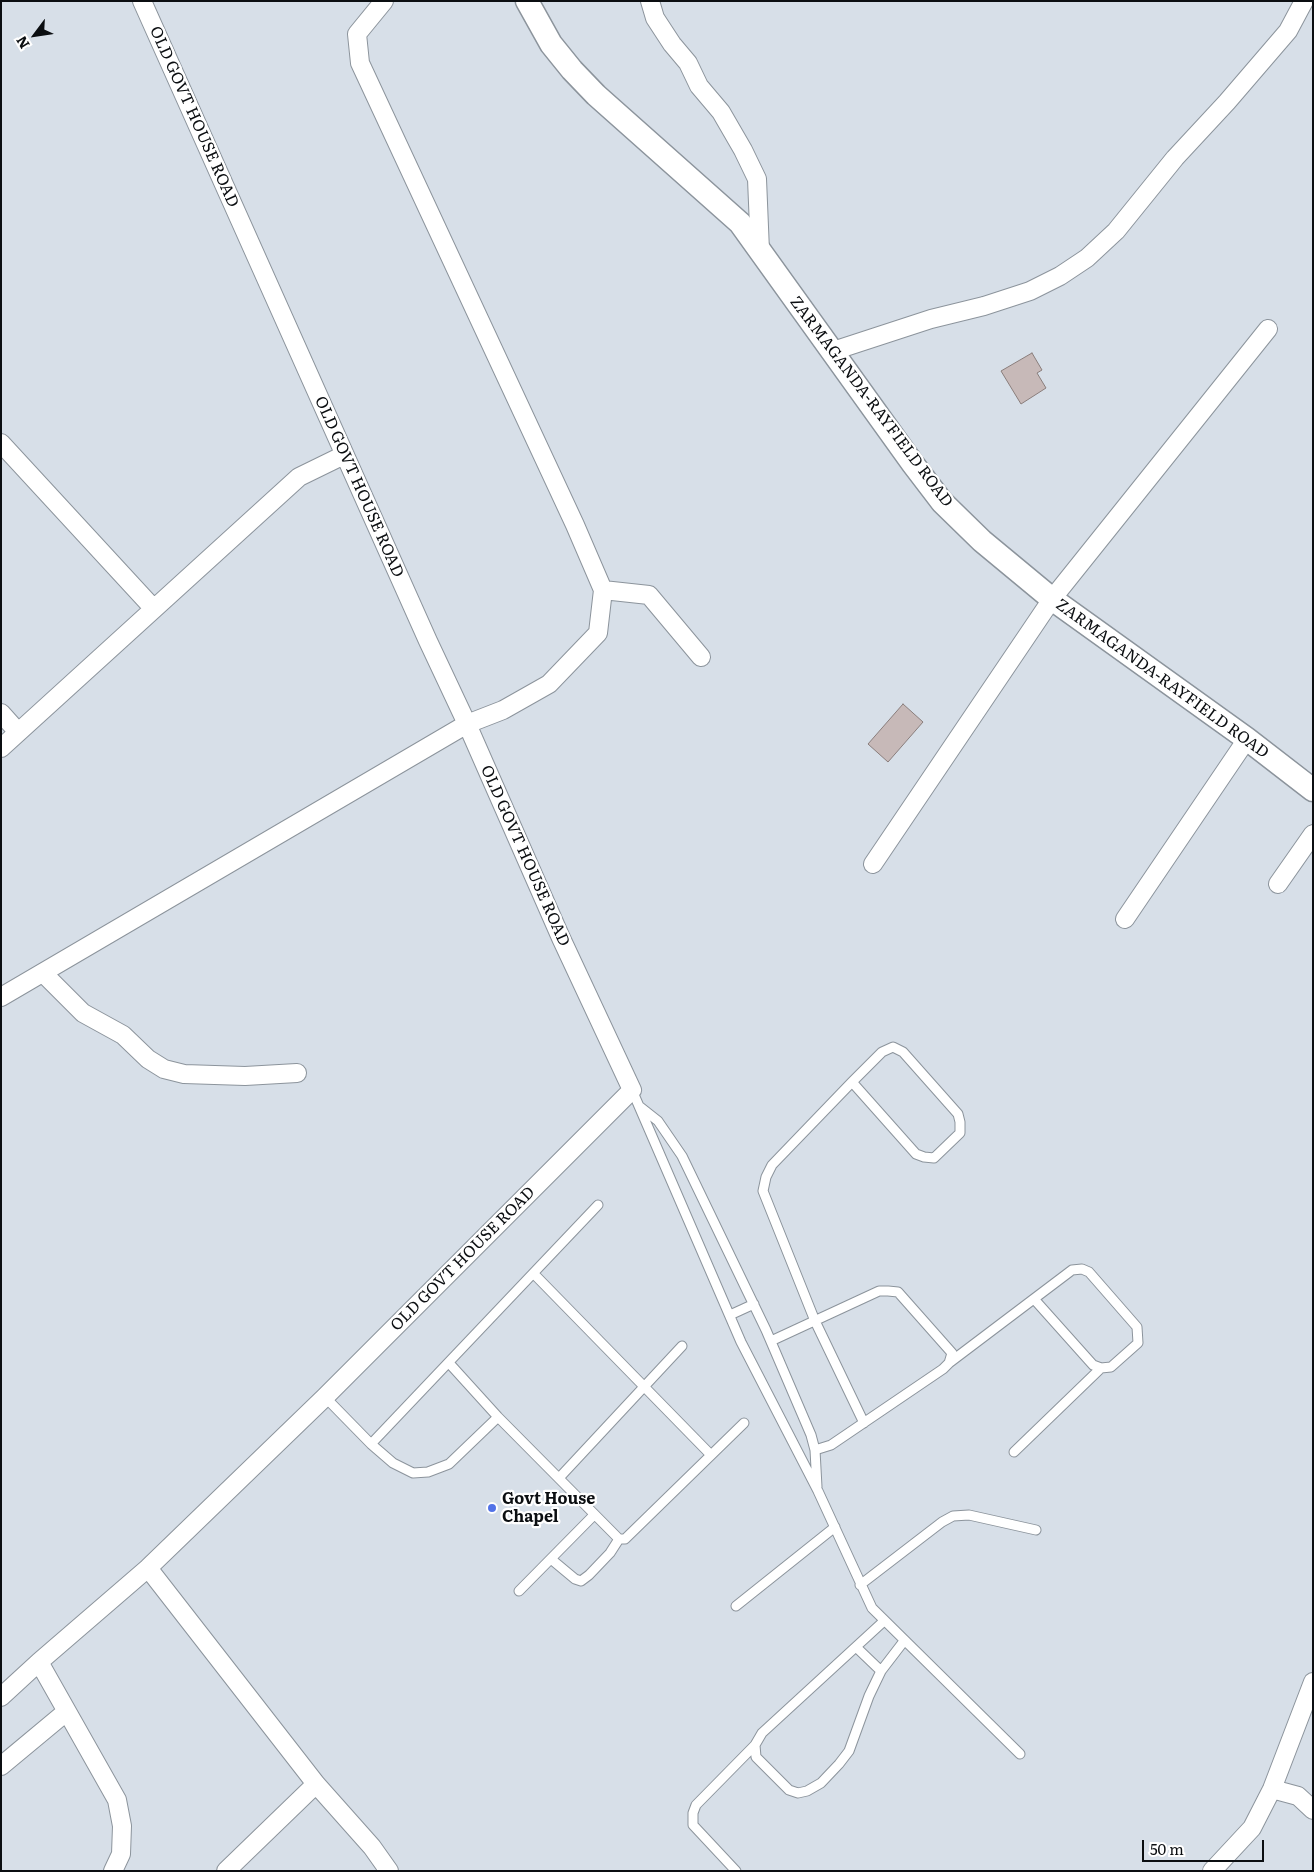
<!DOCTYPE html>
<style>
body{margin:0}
#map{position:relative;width:1314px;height:1872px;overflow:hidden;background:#d7dfe8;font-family:Literata,serif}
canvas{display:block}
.frame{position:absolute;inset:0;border:2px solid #0b0e11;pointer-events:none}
.north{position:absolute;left:10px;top:10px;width:50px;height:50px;-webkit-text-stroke:4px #fff;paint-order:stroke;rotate:239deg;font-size:14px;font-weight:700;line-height:20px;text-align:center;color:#0b0e11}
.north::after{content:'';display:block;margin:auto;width:18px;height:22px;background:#0b0e11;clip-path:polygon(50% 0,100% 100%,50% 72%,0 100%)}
.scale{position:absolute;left:1142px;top:1840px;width:122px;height:22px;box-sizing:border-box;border:2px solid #0b0e11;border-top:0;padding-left:6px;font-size:15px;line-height:18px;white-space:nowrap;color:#0b0e11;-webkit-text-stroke:4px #fff;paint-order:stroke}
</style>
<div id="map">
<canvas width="1314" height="1872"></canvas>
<div class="frame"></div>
<div class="north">N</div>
<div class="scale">50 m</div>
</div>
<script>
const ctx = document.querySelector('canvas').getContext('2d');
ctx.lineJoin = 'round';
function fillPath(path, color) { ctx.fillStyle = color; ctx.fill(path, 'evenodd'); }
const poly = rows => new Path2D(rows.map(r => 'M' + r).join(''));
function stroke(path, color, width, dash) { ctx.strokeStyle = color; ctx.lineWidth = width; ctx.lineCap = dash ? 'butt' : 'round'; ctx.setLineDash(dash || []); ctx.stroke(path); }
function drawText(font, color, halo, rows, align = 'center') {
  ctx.font = font + ' Literata,serif'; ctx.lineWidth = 4.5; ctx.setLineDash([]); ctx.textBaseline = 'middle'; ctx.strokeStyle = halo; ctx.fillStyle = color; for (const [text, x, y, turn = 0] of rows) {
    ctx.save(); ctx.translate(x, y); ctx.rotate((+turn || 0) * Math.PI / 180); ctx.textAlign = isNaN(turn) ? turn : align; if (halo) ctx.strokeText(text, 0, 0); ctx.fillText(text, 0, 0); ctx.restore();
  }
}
const building = poly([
 [1032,353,1042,370,1037,373,1046,388,1021,404,1001,371,1032,353],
 [903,704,923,722,888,762,868,744,903,704]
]);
fillPath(building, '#c7b9b8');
stroke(building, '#897d7b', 1);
const service = poly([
 [852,1082,916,1154,924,1157,934,1158,960,1133,960,1122,958,1114,903,1052,893,1047,882,1052,852,1082,772,1165,766,1177,763,1191,815,1321,864,1423],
 [632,1090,741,1342,818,1491,872,1608,1020,1754],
 [639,1106,658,1121,682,1156,766,1330,811,1435,815,1450,817,1487],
 [534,1274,710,1454],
 [730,1315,754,1304],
 [771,1341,879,1291,888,1291,898,1292,952,1353,949,1363,943,1369,831,1445,815,1450],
 [449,1363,498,1417,619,1539,625,1539,744,1423],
 [949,1363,1072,1270,1082,1269,1089,1272,1137,1327,1138,1343,1111,1367,1101,1368,1093,1365,1034,1299],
 [325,1397,371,1444,393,1463,413,1473,428,1472,449,1464,498,1417],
 [371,1444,598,1205],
 [1014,1452,1101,1368],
 [559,1478,682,1346],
 [551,1559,575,1579,581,1581,589,1575,610,1553,619,1539],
 [860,1585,942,1522,953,1516,969,1515,1036,1530],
 [519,1591,594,1515],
 [736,1606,835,1527],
 [884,1621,762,1733,755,1745,756,1757,789,1790,798,1793,807,1791,821,1783,839,1764,849,1751,869,1696,881,1671,904,1641],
 [856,1647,881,1671],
 [736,1871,693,1825,693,1813,696,1805,755,1745]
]);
const minor = poly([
 [650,1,655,18,672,44,688,63,699,86,721,112,743,150,757,179,760,251],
 [833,351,931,319,984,306,1030,291,1060,276,1087,258,1116,231,1175,158,1227,102,1288,31,1304,1],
 [1,443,154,609],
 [603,590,649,595,701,657],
 [1,713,18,732],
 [1,748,299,477,344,455],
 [873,864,1052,599,1268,329],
 [1278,884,1313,834],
 [1125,919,1247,739],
 [43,973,83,1013,123,1035,148,1059,164,1069,184,1074,245,1076,297,1073],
 [1,997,467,724,503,710,549,684,598,633,603,590,575,525,360,63,357,34,384,1],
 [148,1568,316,1784,372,1847,389,1871],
 [39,1662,117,1800,122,1826,121,1854,113,1871],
 [1,1697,39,1662,148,1568,325,1397,632,1090,561,938,467,724,428,641,142,1],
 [1,1766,66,1712],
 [1272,1789,1298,1796,1313,1810],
 [226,1871,316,1784],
 [1212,1871,1252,1828,1272,1789,1313,1682]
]);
const tertiary = poly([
 [527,1,551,44,572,70,596,95,740,223,913,464,942,502,982,541,1052,599,1247,739,1313,790]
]);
stroke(service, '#8c949c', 11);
stroke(minor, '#8c949c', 20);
stroke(tertiary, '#8c949c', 25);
stroke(service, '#fff', 9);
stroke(minor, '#fff', 18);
stroke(tertiary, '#fff', 22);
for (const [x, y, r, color] of [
 [492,1508,5,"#5272e7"]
]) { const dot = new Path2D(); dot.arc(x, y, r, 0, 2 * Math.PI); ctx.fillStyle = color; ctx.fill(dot); stroke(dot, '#fff', 2); }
drawText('16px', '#0b0e11', '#fff', [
 ["OLD GOVT HOUSE ROAD",194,117,66],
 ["ZARMAGANDA-RAYFIELD ROAD",871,402,53],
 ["OLD GOVT HOUSE ROAD",359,487,66],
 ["ZARMAGANDA-RAYFIELD ROAD",1162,679,36],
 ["OLD GOVT HOUSE ROAD",525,856,66],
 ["OLD GOVT HOUSE ROAD",463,1259,-45]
]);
drawText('bold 16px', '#0b0e11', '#fff', [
 ["Govt House",502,1499],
 ["Chapel",502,1517]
], 'left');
</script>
